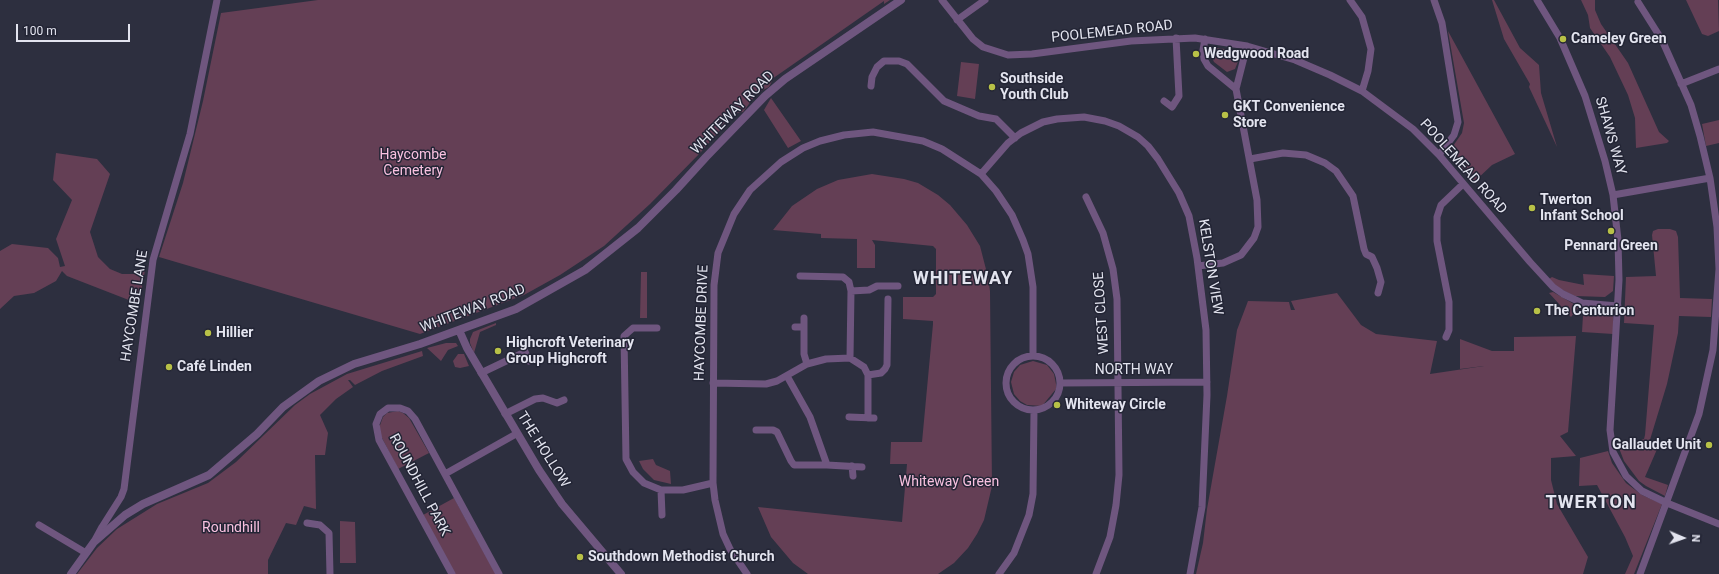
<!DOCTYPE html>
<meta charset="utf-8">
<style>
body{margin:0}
#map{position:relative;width:1719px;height:574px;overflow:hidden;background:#2d2f3f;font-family:Roboto,sans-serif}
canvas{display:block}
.north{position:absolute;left:1663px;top:518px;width:40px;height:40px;-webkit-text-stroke:3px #232535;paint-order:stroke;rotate:92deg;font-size:11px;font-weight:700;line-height:16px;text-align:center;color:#e3e4ef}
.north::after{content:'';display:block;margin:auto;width:14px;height:18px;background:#e3e4ef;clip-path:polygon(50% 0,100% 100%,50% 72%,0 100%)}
.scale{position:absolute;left:16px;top:24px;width:114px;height:18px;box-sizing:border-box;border:2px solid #e3e4ef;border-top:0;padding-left:5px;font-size:12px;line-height:14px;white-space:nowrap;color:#e3e4ef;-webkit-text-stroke:3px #232535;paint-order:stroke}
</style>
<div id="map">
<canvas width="1719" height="574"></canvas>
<div class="north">N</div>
<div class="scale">100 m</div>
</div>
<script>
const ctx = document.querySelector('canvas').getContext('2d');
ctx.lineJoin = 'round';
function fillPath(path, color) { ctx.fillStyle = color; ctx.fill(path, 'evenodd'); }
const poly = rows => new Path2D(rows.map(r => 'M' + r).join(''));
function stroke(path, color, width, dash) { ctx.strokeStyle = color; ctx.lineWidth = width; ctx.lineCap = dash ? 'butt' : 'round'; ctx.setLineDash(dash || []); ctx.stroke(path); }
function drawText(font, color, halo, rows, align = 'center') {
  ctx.font = font + ' Roboto,sans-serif'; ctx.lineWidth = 3; ctx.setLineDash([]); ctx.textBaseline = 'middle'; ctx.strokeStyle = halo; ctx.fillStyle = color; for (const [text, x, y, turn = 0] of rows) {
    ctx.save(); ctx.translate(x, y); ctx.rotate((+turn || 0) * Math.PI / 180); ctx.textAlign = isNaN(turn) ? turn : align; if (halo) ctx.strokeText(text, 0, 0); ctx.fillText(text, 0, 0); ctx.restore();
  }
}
fillPath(poly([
 [318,0,890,0,884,4,884,1,772,79,772,81,769,87,757,93,743,112,735,113,701,152,650,204,604,246,560,275,524,295,420,334,159,257,183,183,203,101,221,13],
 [1492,0,1494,0,1520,48,1539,65,1541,93,1557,147,1529,87,1530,84,1504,39],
 [1581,0,1595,0,1595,10,1601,24,1628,63,1659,132,1669,141,1667,143,1636,148,1635,118,1628,95,1610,57,1590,28,1588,15],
 [1686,0,1718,0,1719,31,1708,36,1702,34],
 [1448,31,1515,154,1492,165,1474,182,1452,158,1451,149,1462,133,1464,123],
 [1216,48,1233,50,1237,54,1239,59,1235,69,1227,72,1214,62,1210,53],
 [961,62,979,64,975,99,957,96],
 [771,98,801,141,788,148,764,110],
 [1719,120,1719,143,1706,146,1702,124],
 [56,153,97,159,110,174,90,232,98,257,110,269,122,274,134,274,145,270,139,304,67,276,62,271,56,281,34,293,14,296,0,309,0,251,12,244,48,248,58,258,60,267,65,266,56,239,72,200,53,180],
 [872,174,904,179,918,183,938,195,950,205,967,225,980,246,988,277,990,291,992,486,984,520,977,534,968,548,954,563,938,574,808,574,793,563,771,537,758,507,902,522,907,464,890,464,891,442,922,442,933,324,933,321,903,319,903,297,933,297,936,294,936,249,933,246,872,240,875,245,875,268,857,268,857,239,821,238,821,234,773,230,792,206,817,189,838,180],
 [1658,229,1670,229,1676,231,1678,237,1680,298,1712,299,1711,317,1679,316,1678,333,1667,384,1649,443,1658,447,1645,477,1668,485,1665,496,1646,486,1639,481,1624,461,1619,448,1644,439,1645,435,1654,325,1624,323,1626,277,1656,276,1652,235,1653,231],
 [641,272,647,272,647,318,640,318],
 [1583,274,1614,276,1613,291,1605,297,1575,296,1556,287,1549,279,1552,277,1559,280,1584,285],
 [1553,292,1579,307,1571,317,1549,293],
 [1337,293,1361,325,1376,334,1437,341,1430,374,1484,366,1460,369,1460,339,1492,351,1514,351,1514,337,1576,336,1568,432,1560,436,1576,456,1551,458,1551,480,1557,504,1588,557,1583,574,1196,574,1203,543,1207,509,1227,396,1237,330,1248,301,1289,302,1291,310,1295,310,1291,301],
 [1591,308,1605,309,1611,313,1613,316,1613,334,1582,332,1583,315,1586,311],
 [496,323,496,325,480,332,474,353,470,343,470,339,473,332],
 [446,343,456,343,458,346,448,350,441,361,427,348],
 [422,351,423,356,382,371,355,385,350,380,348,380,353,387,336,399,320,415,328,433,325,455,315,455,316,509,304,506,296,525,286,523,268,560,268,574,77,574,97,548,117,529,157,504,208,483,236,462,295,405,310,394,347,374],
 [458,354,464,354,469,366,460,368,455,367,453,361],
 [1033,361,1047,365,1054,374,1056,384,1056,389,1042,406,1027,405,1020,401,1014,394,1011,382,1014,372,1020,365],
 [398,411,403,413,409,418,429,453,398,469,380,434,379,428,383,417,387,413],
 [1608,451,1612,463,1626,483,1642,495,1662,504,1634,574,1625,574,1633,556,1625,537,1597,485,1579,486,1580,458],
 [653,459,656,465,670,471,671,484,654,480,643,469,639,461],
 [454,498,496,574,455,574,423,515],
 [340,521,355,522,356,563,340,563]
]), '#643f55');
stroke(poly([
 [942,0,973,39,983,47,1008,55,1032,54,1131,41,1195,38,1247,46,1295,60,1330,75,1362,91,1413,129,1439,155,1530,262,1553,287,1563,294,1582,303,1618,306],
 [1350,0,1362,17,1371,49,1368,71,1362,91],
 [1434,0,1442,23,1458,122,1454,135,1439,155],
 [1537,0,1560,38,1585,96,1605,161,1613,195,1618,240,1619,280,1610,430,1613,452,1626,476,1642,491,1667,503,1719,524],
 [1638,2,1662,40,1691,105,1700,136,1710,178,1717,227,1719,269,1713,350,1699,414,1640,574],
 [957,20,985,0],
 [1205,39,1203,50,1204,59,1208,66,1236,89],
 [1681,84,1719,69],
 [871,86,872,77,877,67,884,61,899,61,907,64,944,101,979,116,996,119,1015,138],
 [1164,101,1172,107,1179,96,1176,38],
 [1250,159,1283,153,1306,155,1325,163,1336,171,1353,196,1364,249,1366,254,1372,257,1377,268,1381,282,1378,293],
 [981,174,1008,143,1021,133,1043,122,1057,119,1084,117,1105,121,1119,126,1138,137,1148,146,1158,159,1179,193,1189,216,1197,258,1206,330,1207,395,1202,507,1190,574],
 [1613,195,1710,178],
 [1086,197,1103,233,1113,269,1117,299,1119,475,1116,505,1110,537,1096,574],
 [1198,266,1223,263,1241,255,1254,238,1258,227,1257,200,1236,89,1247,46],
 [800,276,843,277,849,282,851,291,850,358],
 [851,291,869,290,877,286,898,286],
 [804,318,804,354,807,364],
 [795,327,804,327],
 [657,328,633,328,624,336,626,459,633,472,644,483,661,490,683,490,713,483],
 [1446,337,1449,330,1449,302,1437,241,1437,217,1441,205,1463,184],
 [521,342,529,361],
 '1006 383a27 27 0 1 1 54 0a27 27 0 1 1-54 0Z',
 [481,373,525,352],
 [868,375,881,373,885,369,887,365,888,299],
 [787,376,810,417,827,465,862,467],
 [713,383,766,384,777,381,807,364,826,359,850,358,864,367,868,375,868,418],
 [1061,383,1207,382],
 [505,414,535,399,543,398,557,403,564,400],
 [849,417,874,418],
 [756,430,773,430,777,432,791,461,794,465,827,465],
 [852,466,853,476],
 [445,474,516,434],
 [661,490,662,515],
 [307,523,320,525,329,533,330,574],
 [39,525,86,553],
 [95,540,102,527,121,497,124,489,153,260,190,134,217,0],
 [452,574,379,440,376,424,380,414,388,408,400,408,408,411,415,419,499,574],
 [747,574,730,549,723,534,715,500,713,483,714,285,718,253,734,214,750,190,781,162,803,148,820,141,844,135,873,132,923,141,942,149,981,174,996,191,1012,215,1023,240,1028,254,1033,287,1033,356],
 [999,574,1014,553,1029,515,1033,494,1034,411]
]), '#6f567f', 7);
stroke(poly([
 [459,330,467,348,539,470,562,504,621,574],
 [71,574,94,542,125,515,143,504,209,475,257,434,283,407,319,381,354,364,420,344,516,309,585,270,638,228,676,190,706,157,765,96,785,79,901,0]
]), '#6f567f', 8);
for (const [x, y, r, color] of [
 [1563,39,4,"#b8c147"],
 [1196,54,4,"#b8c147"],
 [992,87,4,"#b8c147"],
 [1225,115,4,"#b8c147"],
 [1532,208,4,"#b8c147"],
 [1611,231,4,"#b8c147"],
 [1537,311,4,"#b8c147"],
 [208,333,4,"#b8c147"],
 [498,351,4,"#b8c147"],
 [169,367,4,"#b8c147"],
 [1057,405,4,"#b8c147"],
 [1709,445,4,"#b8c147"],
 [580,557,4,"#b8c147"]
]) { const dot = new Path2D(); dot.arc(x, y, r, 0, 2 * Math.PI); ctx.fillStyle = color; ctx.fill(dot); stroke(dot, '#232535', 1.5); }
drawText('14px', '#e3e4ef', '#232535', [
 ["POOLEMEAD ROAD",1112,32,-6],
 ["WHITEWAY ROAD",733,113,-45],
 ["SHAWS WAY",1610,136,74],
 ["POOLEMEAD ROAD",1463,167,48],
 ["KELSTON VIEW",1210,267,81],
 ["HAYCOMBE LANE",135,306,-81],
 ["WHITEWAY ROAD",473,309,-21],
 ["WEST CLOSE",1102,313,-94],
 ["HAYCOMBE DRIVE",702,323,-88],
 ["NORTH WAY",1134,370],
 ["THE HOLLOW",543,450,58],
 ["ROUNDHILL PARK",419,485,62]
]);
drawText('bold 14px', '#e3e4ef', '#232535', [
 ["Cameley Green",1571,39],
 ["Wedgwood Road",1204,54],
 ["Southside",1000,79],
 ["Youth Club",1000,95],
 ["GKT Convenience",1233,107],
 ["Store",1233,123],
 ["Twerton",1540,200],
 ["Infant School",1540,216],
 ["Pennard Green",1611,246,"center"],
 ["The Centurion",1545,311],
 ["Hillier",216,333],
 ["Highcroft Veterinary",506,343],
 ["Group Highcroft",506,359],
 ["Café Linden",177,367],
 ["Whiteway Circle",1065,405],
 ["Gallaudet Unit",1701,445,"right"],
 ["Southdown Methodist Church",588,557]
], 'left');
drawText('14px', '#f9c1e0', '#232535', [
 ["Haycombe",413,155],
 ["Cemetery",413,171],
 ["Whiteway Green",949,482],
 ["Roundhill",231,528]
]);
ctx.letterSpacing = '1px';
drawText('bold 18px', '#e3e4ef', '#232535', [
 ["WHITEWAY",963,279],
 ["TWERTON",1591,503]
]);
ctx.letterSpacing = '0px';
</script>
